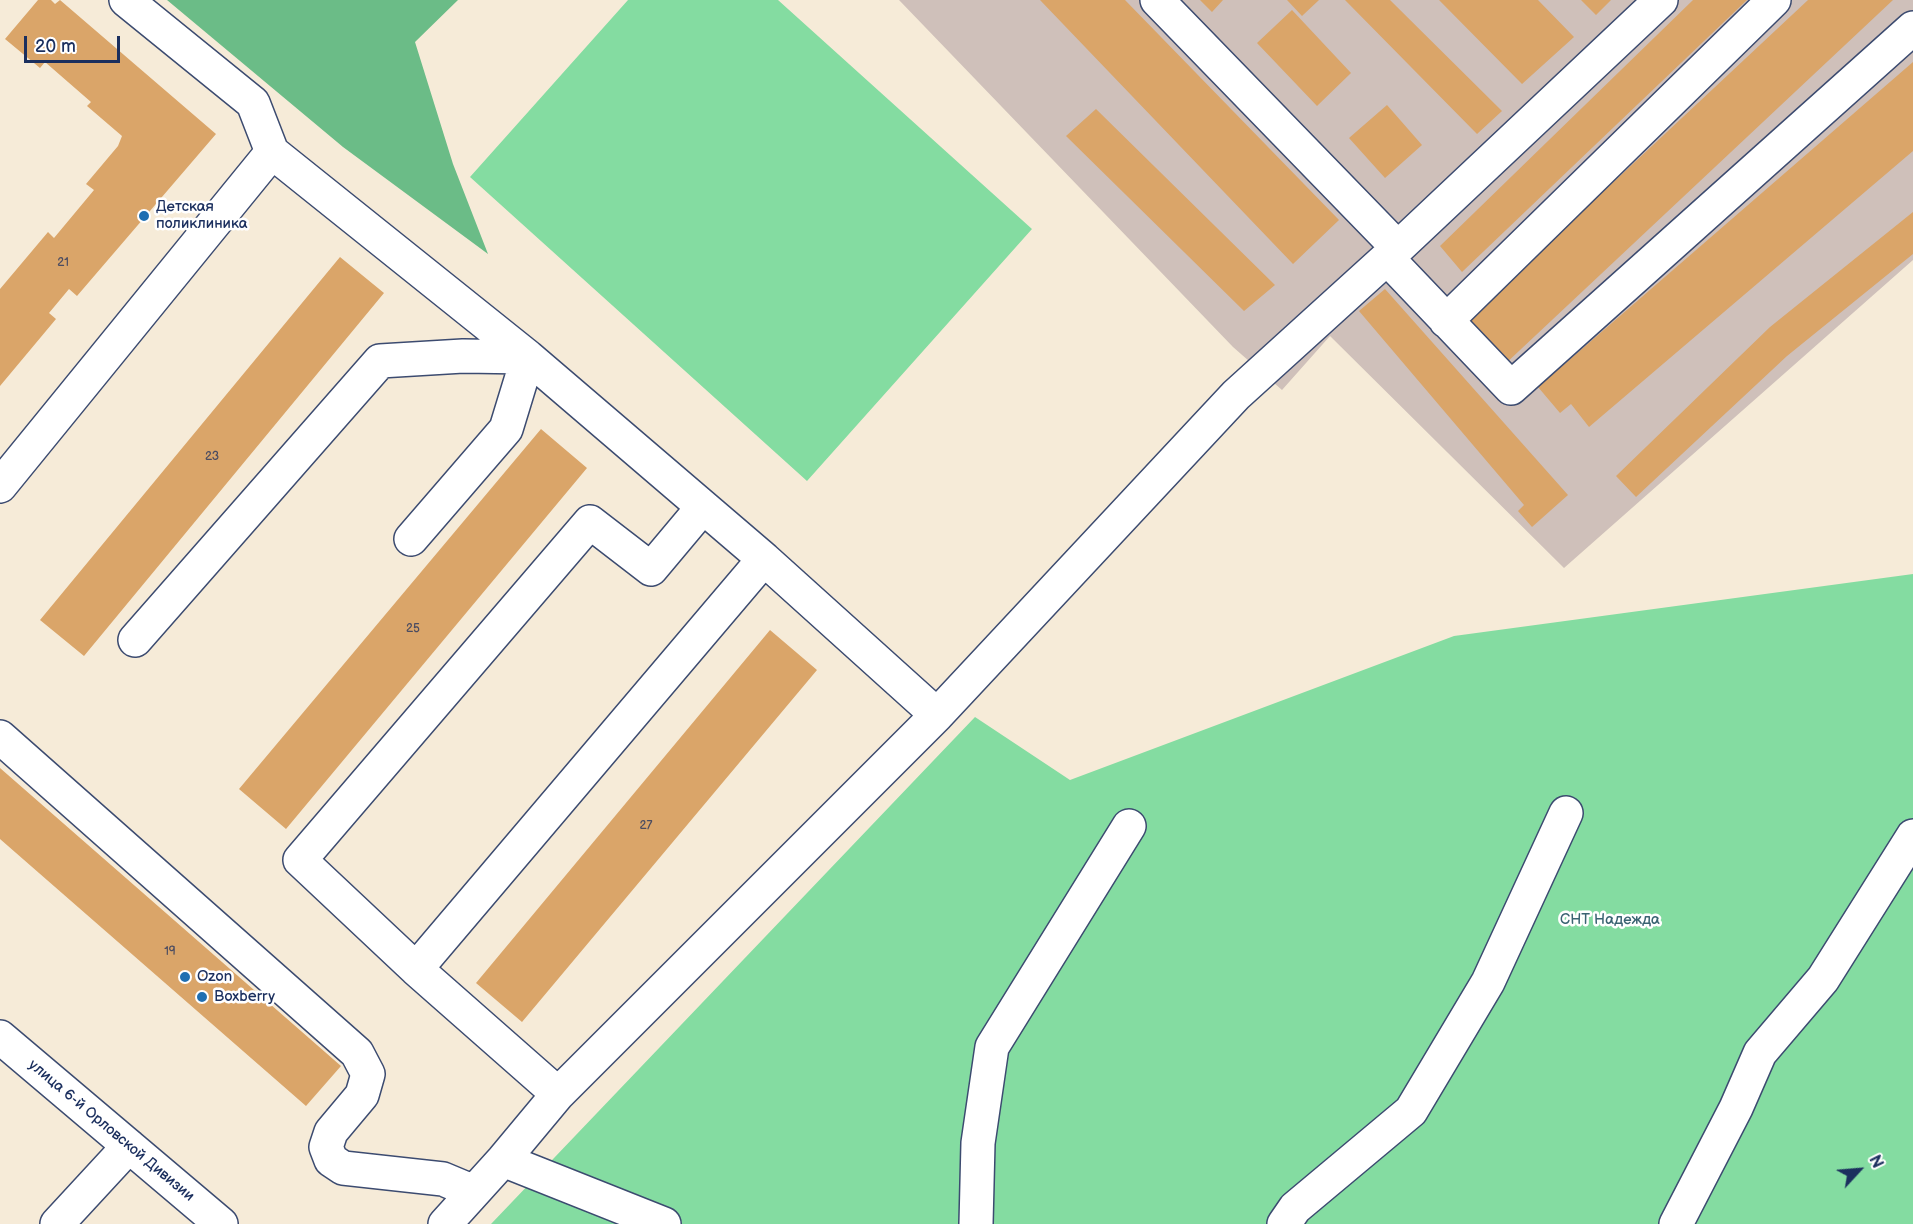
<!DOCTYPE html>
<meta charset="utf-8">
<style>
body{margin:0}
#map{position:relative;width:1913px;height:1224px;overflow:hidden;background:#f6ebd8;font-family:"Balsamiq Sans",sans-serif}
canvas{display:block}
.north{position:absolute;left:1829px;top:1140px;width:60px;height:60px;-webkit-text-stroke:4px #fff;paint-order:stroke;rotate:64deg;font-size:16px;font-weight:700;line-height:24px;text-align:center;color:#1b2f5e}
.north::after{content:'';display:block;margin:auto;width:21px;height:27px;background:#1b2f5e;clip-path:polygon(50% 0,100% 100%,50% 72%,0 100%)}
.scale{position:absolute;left:24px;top:36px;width:96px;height:27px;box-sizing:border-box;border:3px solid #1b2f5e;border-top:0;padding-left:8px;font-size:18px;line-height:21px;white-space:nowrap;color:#1b2f5e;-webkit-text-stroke:4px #fff;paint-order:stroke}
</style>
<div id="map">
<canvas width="1913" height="1224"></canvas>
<div class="north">N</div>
<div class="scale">20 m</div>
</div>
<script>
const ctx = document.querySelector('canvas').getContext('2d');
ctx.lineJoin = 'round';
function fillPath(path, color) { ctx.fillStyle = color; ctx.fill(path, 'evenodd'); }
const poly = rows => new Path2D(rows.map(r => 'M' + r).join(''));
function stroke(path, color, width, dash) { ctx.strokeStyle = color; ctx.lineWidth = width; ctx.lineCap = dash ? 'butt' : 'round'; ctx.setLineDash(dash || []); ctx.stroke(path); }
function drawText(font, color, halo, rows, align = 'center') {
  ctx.font = font + ' "Balsamiq Sans",sans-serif'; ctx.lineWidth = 5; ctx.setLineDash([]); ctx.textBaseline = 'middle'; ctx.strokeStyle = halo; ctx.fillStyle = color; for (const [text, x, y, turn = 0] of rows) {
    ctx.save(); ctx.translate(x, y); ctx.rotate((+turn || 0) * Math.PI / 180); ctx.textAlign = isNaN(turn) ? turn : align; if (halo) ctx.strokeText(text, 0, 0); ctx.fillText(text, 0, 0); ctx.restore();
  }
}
fillPath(poly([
 [899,0,1913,0,1913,260,1564,568,1330,336,1282,390,1233,347]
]), '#cfc0ba');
fillPath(poly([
 [628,0,778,0,1032,229,807,481,470,177],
 [1913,574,1913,1224,491,1224,975,717,1070,780,1454,636]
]), '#84dca1');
fillPath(poly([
 [167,0,458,0,415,42,453,164,488,254,343,147]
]), '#6bbc87');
fillPath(poly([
 [38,0,51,0,55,4,60,0,216,134,77,296,69,289,49,313,56,319,0,386,0,289,48,232,54,238,94,190,86,184,118,146,122,136,87,106,91,102,45,62,40,68,5,39],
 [1040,0,1125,0,1339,220,1293,264],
 [1200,0,1223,0,1212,12],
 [1287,0,1319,0,1302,16],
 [1345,0,1390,0,1502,111,1477,134],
 [1439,0,1538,0,1574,37,1522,84],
 [1581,0,1611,0,1596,15],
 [1693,0,1747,0,1462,272,1440,246],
 [1808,0,1893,0,1503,366,1465,321],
 [1292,10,1351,73,1317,106,1257,43],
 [1913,62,1913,151,1589,427,1571,404,1560,413,1538,387],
 [1387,105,1422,145,1385,178,1349,138],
 [1096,109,1275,285,1244,311,1066,136],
 [1913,212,1913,254,1787,356,1636,497,1616,476,1770,327],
 [340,257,384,293,84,656,40,620],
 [1385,289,1568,495,1532,527,1518,511,1524,505,1359,311],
 [541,429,587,468,286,829,239,789],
 [770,630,817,670,522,1022,476,983],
 [0,768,341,1066,306,1106,0,839]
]), '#daa569');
const minor = poly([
 [126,0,253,103,272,152,528,357,764,559],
 [1157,0,1397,247],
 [1387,258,1511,388,1913,28],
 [1446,321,1774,0],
 [0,486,272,152],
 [135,640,380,361,463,356,528,357,506,429,411,539],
 [0,737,357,1053,368,1074,362,1095,331,1132,326,1147,331,1160,343,1168,443,1179,474,1192],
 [416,969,300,860,590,522,651,569,703,507],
 [0,1037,221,1224],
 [558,1094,416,969,764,559,937,715],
 [503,1160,664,1224],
 [57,1224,129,1146],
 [445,1224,503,1160,558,1094,937,715,1236,395,1387,258,1661,0],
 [976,1224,978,1143,992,1047,1129,826],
 [1284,1224,1295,1208,1411,1111,1488,982,1566,813],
 [1676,1224,1736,1108,1760,1053,1823,979,1913,836]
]);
stroke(minor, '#3c4b70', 36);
stroke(minor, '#fff', 33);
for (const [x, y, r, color] of [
 [144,216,6,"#1f6fb2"],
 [185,977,6,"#1f6fb2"],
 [202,997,6,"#1f6fb2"]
]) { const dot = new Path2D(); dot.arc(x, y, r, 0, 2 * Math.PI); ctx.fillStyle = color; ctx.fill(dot); stroke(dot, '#fff', 2); }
drawText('12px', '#4b4c61', null, [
 ["21",63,263],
 ["23",212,457],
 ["25",413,629],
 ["27",646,826],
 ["19",170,952]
]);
drawText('15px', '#1b2f5e', '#fff', [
 ["Детская",156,207],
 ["поликлиника",156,224],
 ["Ozon",197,977],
 ["Boxberry",214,997]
], 'left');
drawText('15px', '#3a6372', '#fff', [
 ["СНТ Надежда",1610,920]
]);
drawText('15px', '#1b2f5e', '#fff', [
 ["улица 6-й Орловской Дивизии",111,1131,40]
]);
</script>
